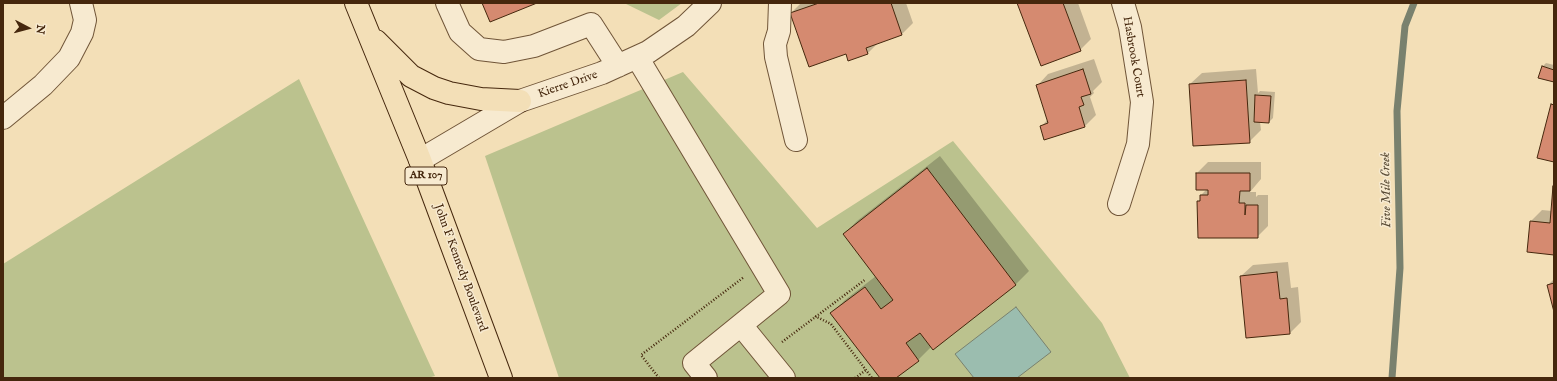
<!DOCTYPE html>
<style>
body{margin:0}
#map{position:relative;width:1557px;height:381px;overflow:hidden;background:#f3dfb7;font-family:"IM FELL English",serif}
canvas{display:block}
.frame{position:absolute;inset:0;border:4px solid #45270d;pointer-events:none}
.north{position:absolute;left:8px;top:8px;width:40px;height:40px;-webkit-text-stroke:3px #f7ead0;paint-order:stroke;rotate:96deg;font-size:11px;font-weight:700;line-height:16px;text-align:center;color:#45270d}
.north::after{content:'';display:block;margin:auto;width:14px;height:18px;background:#45270d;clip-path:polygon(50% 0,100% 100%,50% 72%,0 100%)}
</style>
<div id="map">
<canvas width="1557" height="381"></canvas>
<div class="frame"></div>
<div class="north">N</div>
</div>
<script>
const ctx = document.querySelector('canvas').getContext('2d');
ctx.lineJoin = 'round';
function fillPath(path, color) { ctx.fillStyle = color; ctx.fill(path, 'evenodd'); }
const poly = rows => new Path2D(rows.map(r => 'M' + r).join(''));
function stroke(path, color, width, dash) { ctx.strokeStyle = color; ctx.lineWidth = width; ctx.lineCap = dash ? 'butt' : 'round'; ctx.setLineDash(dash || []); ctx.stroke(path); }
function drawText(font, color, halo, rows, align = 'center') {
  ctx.font = font + ' "IM FELL English",serif'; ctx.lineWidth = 3; ctx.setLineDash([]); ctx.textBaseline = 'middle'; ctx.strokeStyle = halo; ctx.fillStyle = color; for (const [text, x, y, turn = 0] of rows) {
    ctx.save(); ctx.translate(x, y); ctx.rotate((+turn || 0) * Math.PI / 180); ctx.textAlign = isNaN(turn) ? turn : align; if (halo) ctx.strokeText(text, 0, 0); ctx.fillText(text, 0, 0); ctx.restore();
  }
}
fillPath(poly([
 [624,3,682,3,659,20],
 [683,72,817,228,953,141,1102,323,1130,378,559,378,485,156],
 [299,79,435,376,427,378,3,378,3,264]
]), '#bbc28e');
const water = poly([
 [1016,307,1051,352,1017,378,974,378,955,354,1016,307]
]);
fillPath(water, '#9bbdaf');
stroke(water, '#79816e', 1);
fillPath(poly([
 [801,3,906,3,913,23,902,34,879,42,868,53,846,53,791,13],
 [1018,3,1078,3,1091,39,1080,50],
 [1094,59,1102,82,1093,91,1094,93,1090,97,1096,115,1085,126,1045,139,1041,127,1048,119,1037,86,1048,74],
 [1546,63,1554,65,1554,81,1542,67],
 [1256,69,1258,93,1260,91,1275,92,1273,118,1269,122,1260,122,1261,130,1249,142,1190,84,1202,73],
 [940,156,1029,271,1016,284,933,349,931,347,918,360,895,378,881,378,832,313,845,300,876,276,844,234,857,221],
 [1208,162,1261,162,1261,179,1250,192,1256,192,1256,197,1258,195,1268,195,1268,226,1257,237,1198,202,1201,199,1201,195,1207,189,1197,173],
 [1554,191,1554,254,1528,251,1531,221,1542,210,1552,211],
 [1288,262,1291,288,1298,287,1301,322,1290,333,1241,276,1253,265],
 [1554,279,1554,308,1548,285]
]), '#0003');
stroke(poly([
 [1392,378,1400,268,1397,111,1405,26,1414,3]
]), '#79816e', 7);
const building = poly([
 [482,3,537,3,490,22,482,3],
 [819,3,891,3,902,35,866,48,868,54,848,61,846,54,809,67,790,13,819,3],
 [1017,3,1063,3,1081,51,1041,66,1017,3],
 [1542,66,1554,70,1554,82,1538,78,1542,66],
 [1083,69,1091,94,1081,97,1084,105,1079,107,1085,127,1044,140,1040,126,1048,123,1036,85,1083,69],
 [1246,80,1250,143,1193,146,1189,84,1246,80],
 [1255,95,1271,96,1269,123,1254,122,1255,95],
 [1551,104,1554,105,1554,162,1537,158,1551,104],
 [927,168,1016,285,933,350,920,333,906,343,919,361,896,378,880,378,830,313,865,287,881,309,893,300,843,234,927,168],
 [1196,173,1250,173,1250,191,1240,191,1239,203,1245,203,1245,215,1246,205,1258,205,1258,238,1198,238,1197,201,1200,201,1200,195,1208,195,1208,190,1196,190,1196,173],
 [1553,186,1554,255,1527,252,1530,221,1550,223,1553,186],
 [1277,272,1280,299,1287,298,1290,334,1246,338,1240,276,1277,272],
 [1554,283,1554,312,1547,285,1554,283]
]);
fillPath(building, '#d58a70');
stroke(building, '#45270d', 1);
const minor = poly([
 [447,3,460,32,479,49,504,52,534,46,591,24,618,66],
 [780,3,779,31,775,44,776,57,796,140],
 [637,57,779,294,694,363,706,378],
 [3,118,43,85,69,58,82,33,85,20,81,3],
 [420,160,520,101,602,73,648,52,686,26,710,3],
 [1119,204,1138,144,1142,102,1130,27,1123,3],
 [741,325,784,378]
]);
const major = poly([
 [356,3,420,160,501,378],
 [376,41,411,76,434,88,449,93,481,99,520,101]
]);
stroke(minor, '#705538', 24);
stroke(major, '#45270d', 24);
stroke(poly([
 [815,316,831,324,872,378],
 [782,342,866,279],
 [659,378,641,355,744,277],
 [855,378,866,370]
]), '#45270d', 2.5, [1, 2]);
stroke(minor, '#f7ead0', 22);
stroke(major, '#f3dfb7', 22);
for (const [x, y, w] of [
 [426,176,42]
]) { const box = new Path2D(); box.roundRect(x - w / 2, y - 9, w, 18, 3); ctx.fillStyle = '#f7ead0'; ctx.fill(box); stroke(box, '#45270d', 1); }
drawText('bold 11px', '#45270d', null, [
 ["AR 107",426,176]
]);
drawText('12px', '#45270d', '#f7ead0', [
 ["Hasbrook Court",1133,57,80],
 ["Kierre Drive",568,85,-19],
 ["John F Kennedy Boulevard",460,268,70]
]);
drawText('italic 13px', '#5a4c36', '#f7ead0', [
 ["Five Mile Creek",1387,190,-91]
]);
</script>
